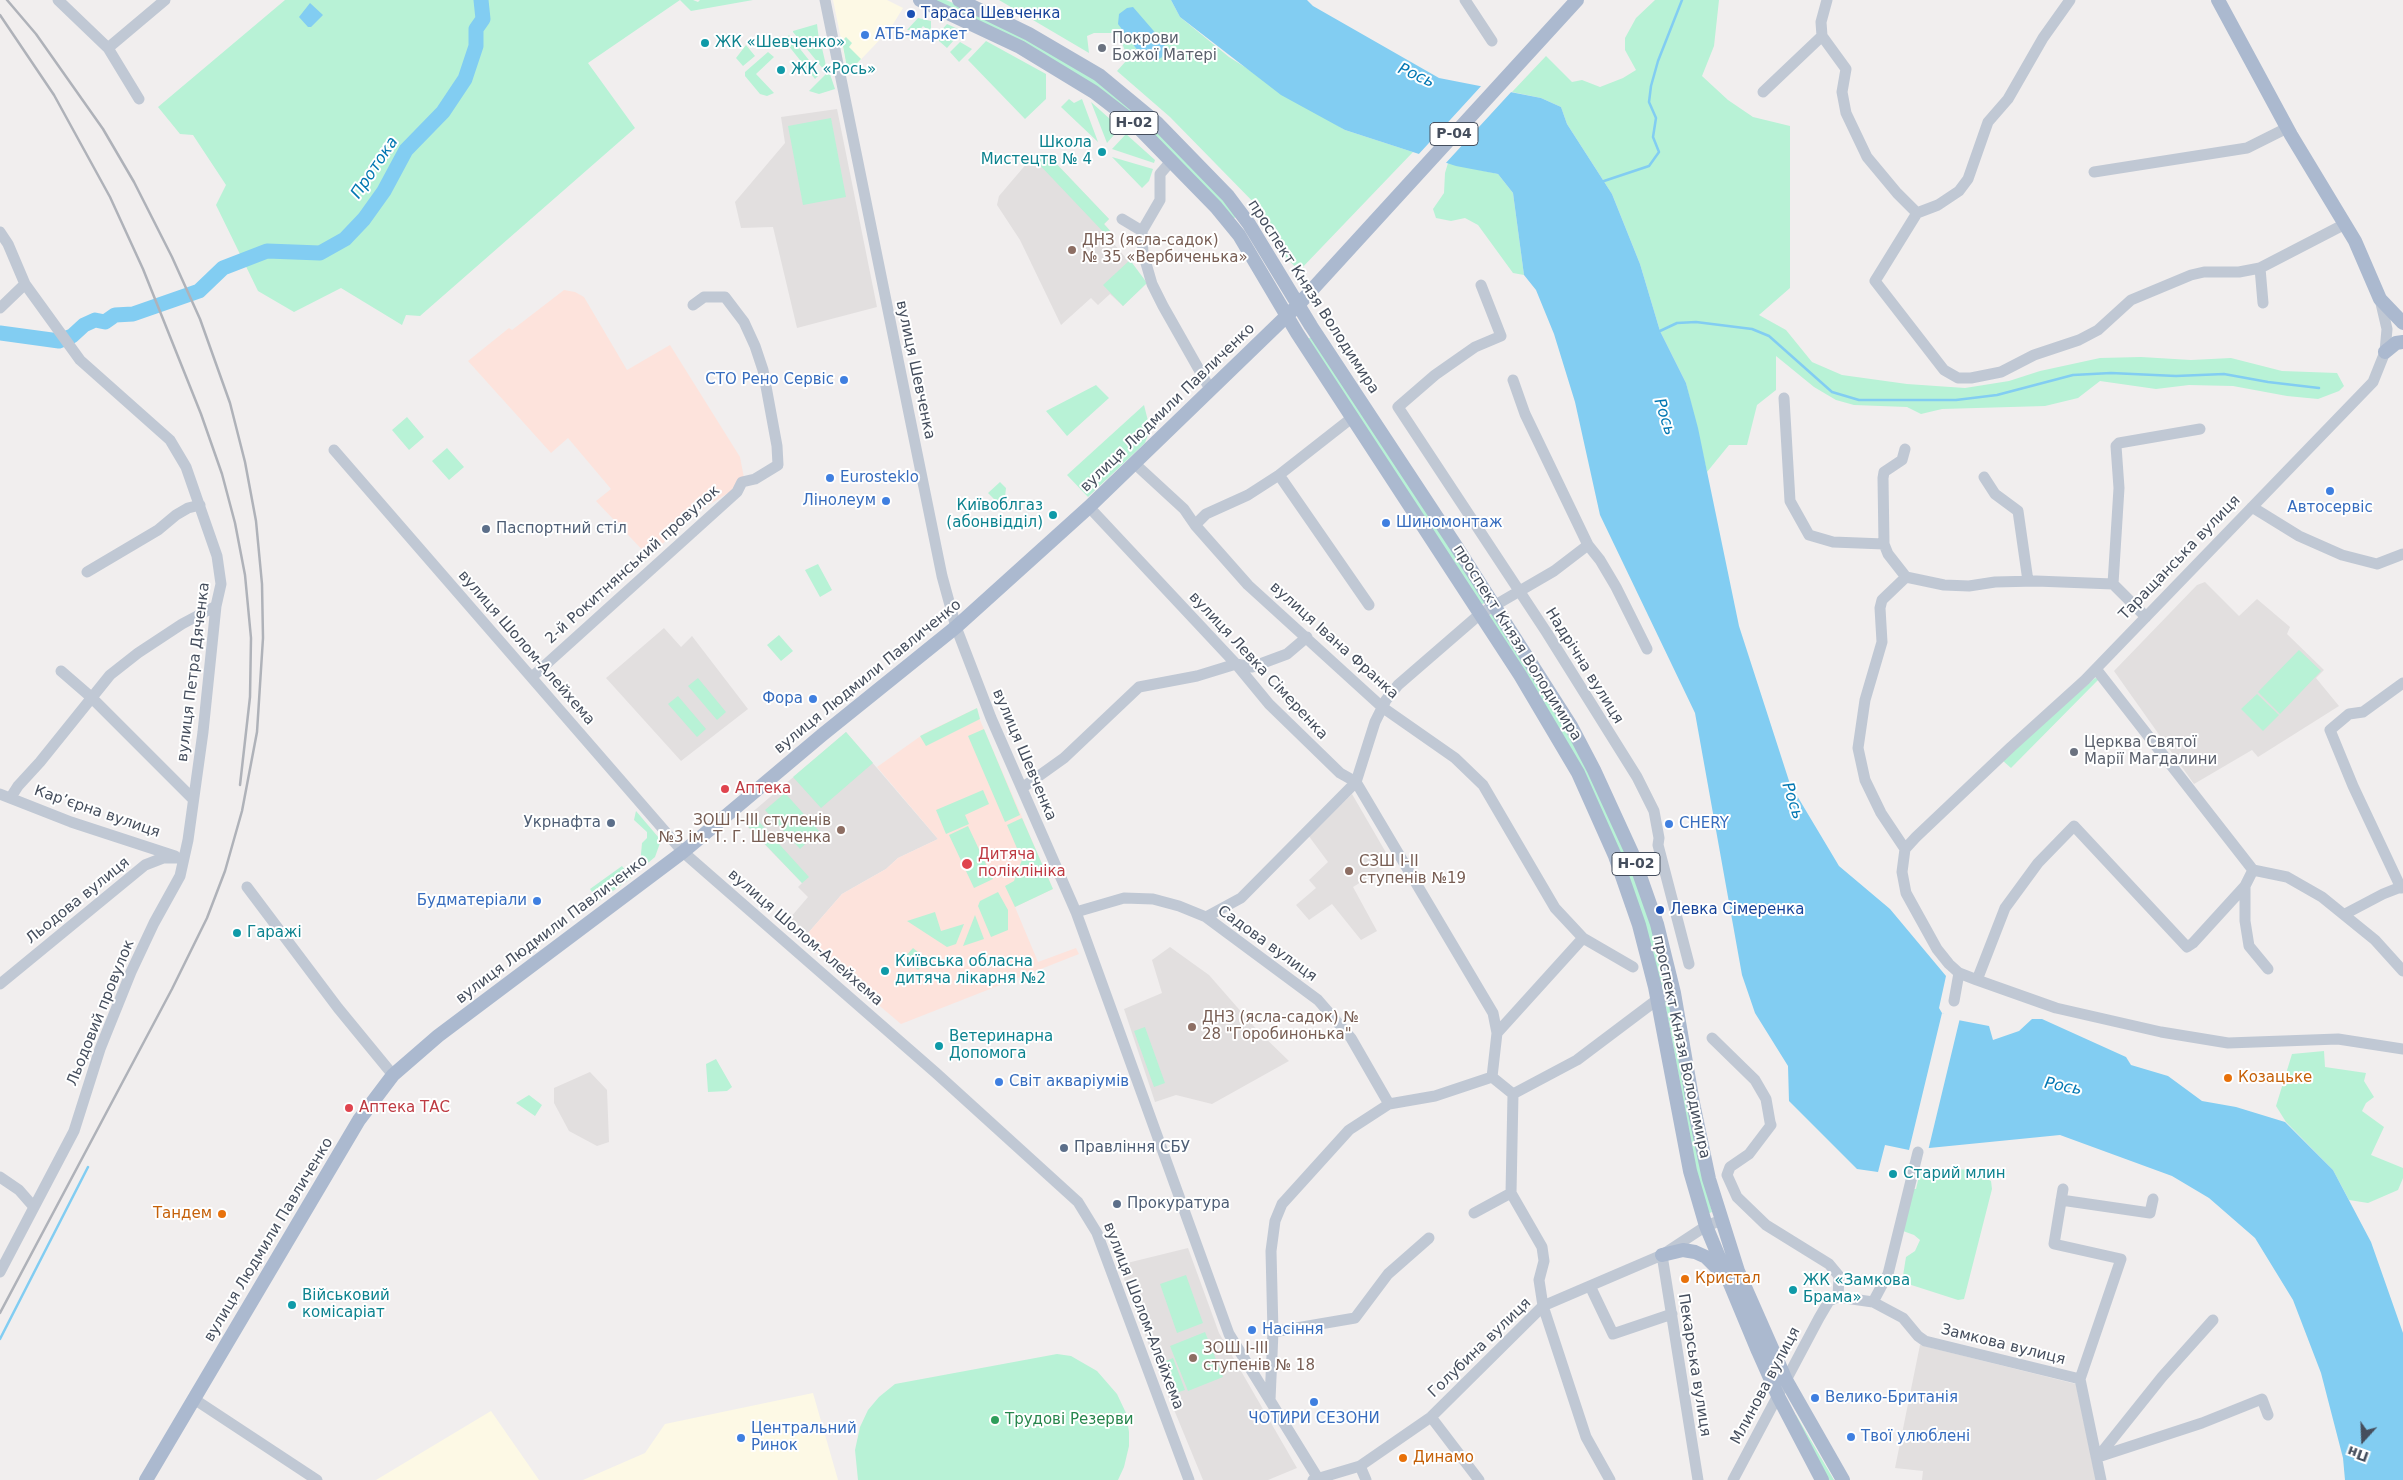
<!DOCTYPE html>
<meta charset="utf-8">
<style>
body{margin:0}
#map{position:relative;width:2403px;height:1480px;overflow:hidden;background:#f1eeee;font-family:"DejaVu Sans",sans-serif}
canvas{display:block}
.north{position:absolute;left:2338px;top:1415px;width:50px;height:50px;-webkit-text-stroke:4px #fff;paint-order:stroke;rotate:200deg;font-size:14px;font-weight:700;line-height:20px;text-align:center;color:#454e5d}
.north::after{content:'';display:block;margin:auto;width:18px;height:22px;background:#454e5d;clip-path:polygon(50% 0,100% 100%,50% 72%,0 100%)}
</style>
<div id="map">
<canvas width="2403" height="1480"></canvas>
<div class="north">Пн</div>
</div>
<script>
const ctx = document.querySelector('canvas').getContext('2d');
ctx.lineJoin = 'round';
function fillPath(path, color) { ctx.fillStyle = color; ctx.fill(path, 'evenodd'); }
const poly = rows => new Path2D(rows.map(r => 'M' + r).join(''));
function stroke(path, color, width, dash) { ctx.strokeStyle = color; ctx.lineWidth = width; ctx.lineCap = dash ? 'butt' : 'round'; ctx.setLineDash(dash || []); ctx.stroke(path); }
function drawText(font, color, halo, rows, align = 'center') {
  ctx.font = font + ' "DejaVu Sans",sans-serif'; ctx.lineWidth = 4; ctx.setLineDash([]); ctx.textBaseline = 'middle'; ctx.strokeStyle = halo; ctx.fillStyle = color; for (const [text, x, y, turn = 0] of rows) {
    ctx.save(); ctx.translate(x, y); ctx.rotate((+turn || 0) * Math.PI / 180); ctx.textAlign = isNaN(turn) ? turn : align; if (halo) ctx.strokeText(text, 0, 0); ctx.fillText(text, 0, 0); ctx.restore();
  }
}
fillPath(poly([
 [833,0,887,0,903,8,890,29,848,73],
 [813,1393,838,1480,583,1480,645,1453,665,1424],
 [491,1411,539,1480,376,1480]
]), '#fdf9e5');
fillPath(poly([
 [837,109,877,307,797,328,773,227,741,228,735,202,785,143,781,117],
 [1050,157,1109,219,1104,224,1113,234,1109,238,1147,283,1123,306,1110,294,1098,305,1091,298,1061,325,1020,240,997,205,999,196,1028,162],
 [2205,582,2239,616,2257,599,2290,627,2287,634,2324,670,2316,678,2339,706,2258,757,2252,750,2194,784,2114,671,2197,585],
 [664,628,681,647,692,636,748,709,681,761,606,678],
 [846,732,938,839,898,858,886,869,842,894,802,940,784,925,808,897,798,887,802,883,742,821],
 [1352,794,1392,863,1353,887,1377,931,1361,940,1332,904,1309,920,1296,905,1316,888,1309,880,1328,862,1308,835],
 [1170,947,1209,975,1258,1031,1289,1061,1212,1104,1176,1095,1155,1102,1124,1009,1162,993,1152,960],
 [590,1072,607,1090,609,1142,597,1146,569,1131,554,1103,554,1088],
 [1188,1248,1219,1333,1297,1468,1268,1480,1203,1480,1163,1383,1119,1265],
 [1920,1345,2076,1384,2096,1480,1922,1480,1923,1471,1895,1468]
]), '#e2dfdf');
fillPath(poly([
 [564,290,575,292,584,297,627,370,670,345,740,457,744,478,733,490,707,506,648,556,596,501,611,489,568,438,551,453,468,361,509,328,512,330],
 [977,708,980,720,1053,889,1015,907,1038,962,1076,948,1079,954,901,1024,802,940,842,894,886,869,898,858,938,839,877,767,925,733]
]), '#fde3dc');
fillPath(poly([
 [285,0,693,0,698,2,700,0,753,0,691,11,680,0,588,63,635,128,420,316,406,315,402,325,341,288,294,312,258,291,216,205,226,185,193,135,180,134,158,107],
 [931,0,946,0,988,18,1092,77,1127,103,1176,149,1237,216,1233,219,1123,107],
 [999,0,1171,0,1180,17,1229,57,1345,130,1413,152,1299,271,1286,257,1262,211,1170,117,1117,71,1126,61,1124,48,1117,33,1094,33,1087,36,1089,53],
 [1655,0,1719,0,1714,46,1702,76,1728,100,1753,117,1790,126,1790,288,1759,315,1786,330,1812,362,1842,375,1907,384,1965,388,2009,381,2040,371,2100,358,2141,357,2191,360,2231,358,2282,371,2337,373,2344,386,2339,391,2318,399,2287,396,2233,386,2189,385,2156,389,2100,381,2078,398,2045,406,1942,409,1921,414,1907,407,1854,405,1836,400,1814,387,1776,356,1776,390,1757,405,1747,445,1729,445,1707,472,1686,383,1660,331,1640,264,1612,194,1567,124,1561,107,1541,98,1512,92,1546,56,1572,82,1582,80,1600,87,1623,78,1636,70,1625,50,1625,38,1636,18],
 [918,18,931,21,931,30,930,32,923,26,919,31,907,30],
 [817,24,820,48,822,48,825,61,826,68,824,70,793,32,793,31],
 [947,24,958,29,951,36,954,40,947,48,939,41,938,34],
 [789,35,820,74,815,79,784,40],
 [846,37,852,43,849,47,861,59,848,73,842,41],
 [986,41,1046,74,1046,99,1025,119,968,60],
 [960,42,972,49,959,62,950,52],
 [746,45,755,56,743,66,736,58],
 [768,52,774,57,756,74,774,93,767,96,760,94,745,76,745,72],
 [829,71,835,89,819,94,809,91],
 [1069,99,1074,103,1082,99,1098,142,1061,107],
 [1091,102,1120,128,1107,143],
 [831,118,846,197,803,205,788,126],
 [1126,134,1155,160,1154,163,1112,149],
 [1050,157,1109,219,1104,224,1113,234,1109,238,1035,160],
 [1112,157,1153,169,1149,181,1142,188],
 [1448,163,1498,174,1513,193,1524,275,1513,273,1478,225,1465,218,1451,221,1436,218,1433,209,1444,193,1445,173],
 [1130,260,1147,283,1123,306,1103,285],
 [1311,337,1486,602,1481,605,1308,339],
 [1096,385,1109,398,1067,436,1046,411],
 [1144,405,1150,429,1145,443,1088,497,1067,475],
 [407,417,424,437,409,450,392,430],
 [447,448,464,467,449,480,432,461],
 [1000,482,1006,488,1005,497,998,503,988,493],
 [818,564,832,590,820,597,805,570],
 [1493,613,1582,757,1627,856,1652,927,1668,989,1662,991,1622,857,1488,616],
 [779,635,793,651,781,661,767,645],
 [2299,650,2321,671,2280,714,2258,692],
 [698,678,726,712,717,720,688,686],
 [2095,678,2099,679,2011,768,2002,760],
 [2257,694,2279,715,2263,731,2241,709],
 [678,696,706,729,697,737,668,704],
 [977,708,980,719,926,746,920,736],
 [984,729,1020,815,1005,822,968,736],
 [846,732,873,763,821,808,793,777],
 [983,790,989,804,965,815,969,824,946,834,936,810],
 [785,793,819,831,800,849,765,810],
 [636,811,659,838,660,843,655,857,642,868,640,865,642,843,647,838,647,832,634,820],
 [751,813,809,877,802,883,742,820],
 [1022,818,1053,889,1015,907,1005,886,1014,881,1022,860,1007,825],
 [968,826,993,879,974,888,949,835],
 [622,866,631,878,599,901,590,889],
 [998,892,1008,910,1008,930,991,937,978,906,980,901],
 [935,912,941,931,964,924,956,944,947,947,907,921],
 [975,915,984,939,963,946],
 [913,948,926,959,918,970,904,958],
 [1671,1000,1703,1174,1712,1212,1707,1214,1697,1175,1665,1002],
 [1145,1027,1165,1083,1154,1087,1134,1031],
 [2324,1051,2325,1067,2366,1073,2364,1081,2374,1097,2366,1103,2362,1111,2384,1127,2371,1155,2403,1168,2403,1178,2398,1190,2368,1203,2349,1200,2333,1170,2286,1122,2276,1106,2292,1054],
 [716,1059,732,1087,727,1091,708,1092,706,1064],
 [529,1095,542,1105,535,1116,516,1103],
 [1921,1168,1985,1170,1984,1177,1991,1181,1992,1189,1964,1299,1958,1300,1902,1282,1906,1257,1915,1251,1920,1240,1914,1235,1903,1231,1913,1189,1916,1189],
 [1186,1275,1203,1323,1177,1333,1160,1284],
 [1205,1332,1223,1377,1188,1391,1170,1346],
 [1057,1354,1071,1356,1097,1371,1117,1394,1126,1413,1129,1432,1129,1446,1124,1467,1118,1480,858,1480,855,1450,860,1427,868,1410,879,1397,895,1384],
 [1173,1358,1185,1390,1173,1394,1161,1363],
 [1796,1415,1834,1480,1829,1480,1794,1416]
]), '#b8f2d6');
fillPath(poly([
 [1171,0,1307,0,1313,6,1439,78,1541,98,1561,107,1567,124,1612,194,1640,264,1660,331,1686,383,1698,428,1739,626,1790,784,1839,866,1890,909,1946,976,1939,1008,1942,1013,1958,1020,1989,1026,1993,1040,2019,1031,2032,1019,2042,1019,2126,1057,2131,1065,2168,1076,2202,1101,2236,1107,2285,1122,2333,1170,2371,1242,2403,1333,2403,1480,2345,1480,2343,1458,2321,1373,2293,1300,2255,1238,2209,1198,2172,1176,2060,1135,1909,1150,1885,1145,1878,1172,1857,1169,1789,1101,1788,1066,1755,1013,1742,975,1695,713,1600,515,1575,402,1554,334,1536,290,1524,275,1513,193,1498,174,1456,166,1345,130,1281,95,1180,17],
 [310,3,323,15,311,27,308,27,299,17],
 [1133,7,1165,44,1162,57,1156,61,1148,61,1141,55,1118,24,1119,14,1127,8]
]), '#82cdf2');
fillPath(poly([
 [1483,84,1513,90,1444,165,1417,156],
 [1942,1013,1960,1018,1928,1151,1918,1152,1909,1150]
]), '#f1eeee');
stroke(poly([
 [1604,181,1649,166,1659,152,1653,137,1656,118,1649,102,1651,86,1658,61,1682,0],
 [1660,331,1677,323,1696,322,1752,329,1769,336,1832,392,1859,400,1956,400,1997,395,2073,375,2111,373,2176,376,2224,374,2268,382,2319,388],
 [0,1339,88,1167]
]), '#82cdf2', 2.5);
stroke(poly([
 [0,333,59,341,72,336,84,325,95,320,105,322,115,315,133,314,199,291,223,268,267,251,320,253,345,239,364,219,384,191,406,150,443,112,465,79,476,46,476,29,483,19,481,0]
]), '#82cdf2', 15);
stroke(poly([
 [58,0,108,48,139,99],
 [825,0,942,576,956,627,991,718,1076,912,1229,1334,1319,1480],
 [1465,0,1492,41],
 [1822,36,1846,69,1842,92,1846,113,1867,157,1897,193,1917,213,1938,205,1959,191,1968,179,1988,122,2008,99,2043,38,2070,0],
 [108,48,165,0],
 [1763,92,1822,36,1821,22,1827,0],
 [1172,160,1160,174,1160,200,1142,231,1143,253,1152,284,1163,306,1210,389],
 [2094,172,2247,148,2287,128],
 [1917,213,1875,281,1944,370,1958,378,1971,378,2001,372,2034,355,2079,340,2098,330,2131,300,2191,275,2204,272,2239,272,2260,268,2345,224],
 [1122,219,1142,231],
 [0,232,8,244,25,284,80,360,170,440,186,467,217,556,221,584,216,606,203,732,188,840,180,876,154,923,131,972,100,1049,74,1131,0,1272],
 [2260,268,2263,303],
 [1481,285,1501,336,1475,347,1435,375,1398,407,1547,633,1637,777,1654,811,1659,838,1658,845,1689,964],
 [2380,299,2387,329,2385,352,2373,382,2085,680,2011,747,1916,837,1905,849,1902,872,1906,893,1937,949,1949,964,1959,973,1977,980,2056,1008,2161,1032,2228,1043,2338,1039,2403,1049],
 [0,308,25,284],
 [1784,398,1790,501,1809,535,1833,542,1884,544],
 [1905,449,1902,460,1884,472,1883,478,1884,544,1888,554,1906,577],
 [334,450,683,852,936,1073,1078,1202,1097,1233,1189,1480],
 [1134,463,1184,509,1195,525,1248,585,1382,707,1455,758,1483,785,1555,908,1583,938,1633,967],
 [1279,475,1369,605],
 [1984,477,1995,494,2018,511,2028,581],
 [1089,507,1236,664,1269,704,1340,773,1356,782,1493,1013,1497,1033,1492,1077,1513,1094,1511,1193,1542,1247,1544,1261,1539,1280,1543,1306,1586,1437,1610,1480],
 [2252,507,2299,536,2342,555,2377,564,2403,554],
 [1195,525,1206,514,1248,495,1279,475,1353,417],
 [1588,545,1600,560,1616,587,1647,649],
 [87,572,158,530,176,515,188,508,200,505],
 [2146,617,2113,584,2119,488,2116,446,2119,443,2200,429],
 [2096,669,2253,870,2287,877,2322,897,2375,940,2403,971],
 [61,671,91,697,193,799],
 [532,677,737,492,742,482,755,479,778,465,777,446,763,370,755,346,744,322,725,297,704,297,693,305],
 [1022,788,1064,758,1139,687,1197,676,1236,664,1252,667,1287,654,1307,637],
 [0,794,71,822,175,856],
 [11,797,18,786,40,762,110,675,138,653,182,624,216,606],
 [1905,849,1881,813,1865,780,1858,748,1865,700,1882,642,1880,608,1882,600,1906,577,1944,585,1969,586,1995,582,2036,581,2113,584],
 [2245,886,2245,921,2249,946,2268,969],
 [247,887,338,1008,393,1075],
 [2401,888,2353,786,2330,730,2349,714,2363,712,2403,683],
 [1076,912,1124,898,1153,899,1179,906,1206,917,1318,1000,1351,1038,1389,1104],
 [2345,914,2383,894,2403,886],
 [1206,917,1241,898,1356,782,1375,722,1386,700,1398,685,1480,614,1554,571,1588,545,1525,414,1513,380],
 [1977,980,2005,908,2038,863,2074,826,2187,947,2193,943,2245,886,2253,870],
 [0,984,145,865,163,858,183,858],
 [1954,1001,1959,973],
 [1497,1033,1583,938],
 [1712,1038,1755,1080,1766,1099,1770,1122,1771,1125,1749,1154,1730,1167,1727,1175,1737,1197,1766,1225,1829,1264,1839,1276,1838,1297],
 [1513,1094,1577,1060,1658,999,1674,993],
 [0,1177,19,1190,33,1206],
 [2063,1189,2054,1244,2121,1259,2080,1379],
 [2061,1200,2150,1213,2153,1199],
 [1474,1213,1511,1193],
 [1662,1255,1698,1480],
 [1590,1286,1613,1334,1672,1314],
 [1873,1302,1888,1274,1918,1152],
 [1273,1332,1355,1318,1388,1274,1429,1238],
 [194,1399,317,1480],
 [1270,1400,1273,1332,1271,1251,1275,1221,1282,1204,1349,1130,1389,1104,1435,1096,1492,1077],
 [1431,1417,1479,1480],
 [2098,1457,2202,1423,2262,1399,2268,1415],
 [2098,1457,2162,1377,2213,1320],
 [1360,1466,1366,1480],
 [1313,1480,1360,1466,1431,1417,1543,1306,1662,1255,1706,1226,1722,1220],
 [1733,1480,1819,1318,1829,1301,1838,1297,1873,1302,1903,1318,1918,1336,1925,1341,2080,1379,2101,1480]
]), '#c0c8d4', 11);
stroke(poly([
 [920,0,1020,47,1094,92,1133,122,1216,207,1239,235,1297,333,1520,675,1578,773,1615,856,1639,925,1655,987,1690,1171,1706,1226,1758,1351,1778,1396,1822,1480],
 [959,0,1029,34,1099,75,1157,123,1228,196,1249,224,1311,326,1456,546,1571,726,1594,770,1632,853,1657,924,1674,993,1693,1103,1709,1179,1738,1271,1786,1380,1843,1480],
 [2218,0,2291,135,2355,241,2380,299,2403,323],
 [2385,352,2396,343,2403,342],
 [1662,1255,1683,1250,1695,1252,1706,1257,1721,1272],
 [146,1480,359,1120,393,1075,438,1036,683,852,822,735,956,627,1089,507,1298,305,1577,0]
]), '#abb9cf', 14);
stroke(poly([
 [0,15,54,95,110,197,143,269,201,414,222,474,235,523,245,575,251,638,250,697,240,785],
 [0,1313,172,989,207,918,225,871,242,811,257,732,263,638,262,584,256,521,245,462,230,403,200,319,172,257,134,182,103,129,36,34,7,0]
]), '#afb2b9', 2.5);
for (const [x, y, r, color] of [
 [911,14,5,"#1a4fb4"],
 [865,35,5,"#3f7fe0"],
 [705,43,5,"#0f9aa8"],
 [1102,48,5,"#6b7280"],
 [781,70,5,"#0f9aa8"],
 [1102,152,5,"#0f9aa8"],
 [1072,250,5,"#8d6e63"],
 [844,380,5,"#3f7fe0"],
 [830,478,5,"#3f7fe0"],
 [2330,491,5,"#3f7fe0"],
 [886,501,5,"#3f7fe0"],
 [1053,515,5,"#0f9aa8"],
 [1386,523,5,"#3f7fe0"],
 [486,529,5,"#5c6f8a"],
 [813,699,5,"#3f7fe0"],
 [2074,752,5,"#6b7280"],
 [725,789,5,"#e0444e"],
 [611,823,5,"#5c6f8a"],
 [1669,824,5,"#3f7fe0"],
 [841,830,5,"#8d6e63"],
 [967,864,6,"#e0444e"],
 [1349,871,5,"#8d6e63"],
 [537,901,5,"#3f7fe0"],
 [1660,910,5,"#1a4fb4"],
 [237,933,5,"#0f9aa8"],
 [885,971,5,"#0f9aa8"],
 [1192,1027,5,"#8d6e63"],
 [939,1046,5,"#0f9aa8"],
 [2228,1078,5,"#e8710a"],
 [999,1082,5,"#3f7fe0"],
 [349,1108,5,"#e0444e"],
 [1064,1148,5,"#5c6f8a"],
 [1893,1174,5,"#0f9aa8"],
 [1117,1204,5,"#5c6f8a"],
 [222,1214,5,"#e8710a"],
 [1685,1279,5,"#e8710a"],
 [1793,1290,5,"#0f9aa8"],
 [292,1305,5,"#0f9aa8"],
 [1252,1330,5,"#3f7fe0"],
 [1193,1358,5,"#8d6e63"],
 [1815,1398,5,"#3f7fe0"],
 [1314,1402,5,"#3f7fe0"],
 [995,1420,5,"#2e9e5b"],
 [1851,1437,5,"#3f7fe0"],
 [741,1438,5,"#3f7fe0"],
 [1403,1458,5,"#e8710a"]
]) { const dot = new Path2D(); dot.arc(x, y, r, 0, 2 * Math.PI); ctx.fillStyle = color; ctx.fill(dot); stroke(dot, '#fff', 2); }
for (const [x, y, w] of [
 [1134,123,48],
 [1454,134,48],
 [1636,864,48]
]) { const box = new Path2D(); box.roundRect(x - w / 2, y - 11.5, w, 23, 4); ctx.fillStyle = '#fff'; ctx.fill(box); stroke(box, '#454e5d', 1); }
drawText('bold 14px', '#454e5d', null, [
 ["Н-02",1134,123],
 ["Р-04",1454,134],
 ["Н-02",1636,864]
]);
drawText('15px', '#164399', '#fff', [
 ["Тараса Шевченка",921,14],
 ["Левка Сімеренка",1670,910]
], 'left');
drawText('15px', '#366cbe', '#fff', [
 ["АТБ-маркет",875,35],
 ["СТО Рено Сервіс",834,380,"right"],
 ["Eurosteklo",840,478],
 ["Лінолеум",876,501,"right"],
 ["Автосервіс",2330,508,"center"],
 ["Шиномонтаж",1396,523],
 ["Фора",803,699,"right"],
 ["CHERY",1679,824],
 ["Будматеріали",527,901,"right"],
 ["Світ акваріумів",1009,1082],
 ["Насіння",1262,1330],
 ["Велико-Британія",1825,1398],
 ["ЧОТИРИ СЕЗОНИ",1314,1419,"center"],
 ["Центральний",751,1429],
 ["Ринок",751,1446],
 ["Твої улюблені",1861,1437]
], 'left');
drawText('15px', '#5b616d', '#fff', [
 ["Покрови",1112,39],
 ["Божої Матері",1112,56],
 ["Церква Святої",2084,743],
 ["Марії Магдалини",2084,760]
], 'left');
drawText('15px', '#0d838f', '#fff', [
 ["ЖК «Шевченко»",715,43],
 ["ЖК «Рось»",791,70],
 ["Школа",1092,143,"right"],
 ["Мистецтв № 4",1092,160,"right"],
 ["Київоблгаз",1043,506,"right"],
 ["(абонвідділ)",1043,523,"right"],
 ["Гаражі",247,933],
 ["Київська обласна",895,962],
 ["дитяча лікарня №2",895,979],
 ["Ветеринарна",949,1037],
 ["Допомога",949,1054],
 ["Старий млин",1903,1174],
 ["ЖК «Замкова",1803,1281],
 ["Брама»",1803,1298],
 ["Військовий",302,1296],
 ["комісаріат",302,1313]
], 'left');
drawText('15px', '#785e54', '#fff', [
 ["ДНЗ (ясла-садок)",1082,241],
 ["№ 35 «Вербиченька»",1082,258],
 ["ЗОШ І-ІІІ ступенів",831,821,"right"],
 ["№3 ім. Т. Г. Шевченка",831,838,"right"],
 ["СЗШ I-II",1359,862],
 ["ступенів №19",1359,879],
 ["ДНЗ (ясла-садок) №",1202,1018],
 ["28 \"Горобинонька\"",1202,1035],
 ["ЗОШ І-ІІІ",1203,1349],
 ["ступенів № 18",1203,1366]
], 'left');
drawText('15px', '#454e5d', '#fff', [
 ["проспект Князя Володимира",1313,297,57],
 ["вулиця Шевченка",915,370,78],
 ["вулиця Людмили Павличенко",1168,408,-44],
 ["Таращанська вулиця",2180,558,-46],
 ["2-й Рокитнянський провулок",633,565,-42],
 ["вулиця Івана Франка",1334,641,42],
 ["проспект Князя Володимира",1517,643,58],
 ["вулиця Шолом-Алейхема",526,648,49],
 ["вулиця Левка Сімеренка",1258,666,47],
 ["Надрічна вулиця",1584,666,58],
 ["вулиця Петра Дяченка",194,672,-83],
 ["вулиця Людмили Павличенко",868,677,-39],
 ["вулиця Шевченка",1024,755,67],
 ["Карʼєрна вулиця",97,812,19],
 ["Льодова вулиця",78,901,-39],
 ["вулиця Людмили Павличенко",552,930,-37],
 ["вулиця Шолом-Алейхема",805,938,41],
 ["Садова вулиця",1267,944,36],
 ["Льодовий провулок",101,1013,-68],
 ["проспект Князя Володимира",1681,1047,78],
 ["вулиця Людмили Павличенко",269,1240,-59],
 ["вулиця Шолом-Алейхема",1143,1316,69],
 ["Замкова вулиця",2003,1345,14],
 ["Голубина вулиця",1480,1348,-44],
 ["Пекарська вулиця",1694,1365,81],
 ["Млинова вулиця",1766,1386,-62]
]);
drawText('15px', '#4e5e75', '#fff', [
 ["Паспортний стіл",496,529],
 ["Укрнафта",601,823,"right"],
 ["Правління СБУ",1074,1148],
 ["Прокуратура",1127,1204]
], 'left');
drawText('15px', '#be3a42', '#fff', [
 ["Аптека",735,789],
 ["Дитяча",978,855],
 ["поліклініка",978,872],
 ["Аптека ТАС",359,1108]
], 'left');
drawText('15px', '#c56008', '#fff', [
 ["Козацьке",2238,1078],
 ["Тандем",212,1214,"right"],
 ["Кристал",1695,1279],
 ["Динамо",1413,1458]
], 'left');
drawText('15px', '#27864d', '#fff', [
 ["Трудові Резерви",1005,1420]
], 'left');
drawText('italic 16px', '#0277b2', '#fff', [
 ["Рось",1416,76,24],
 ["Протока",375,168,-56],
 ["Рось",1664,417,72],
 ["Рось",1792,801,72],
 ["Рось",2063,1087,11]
]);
</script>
